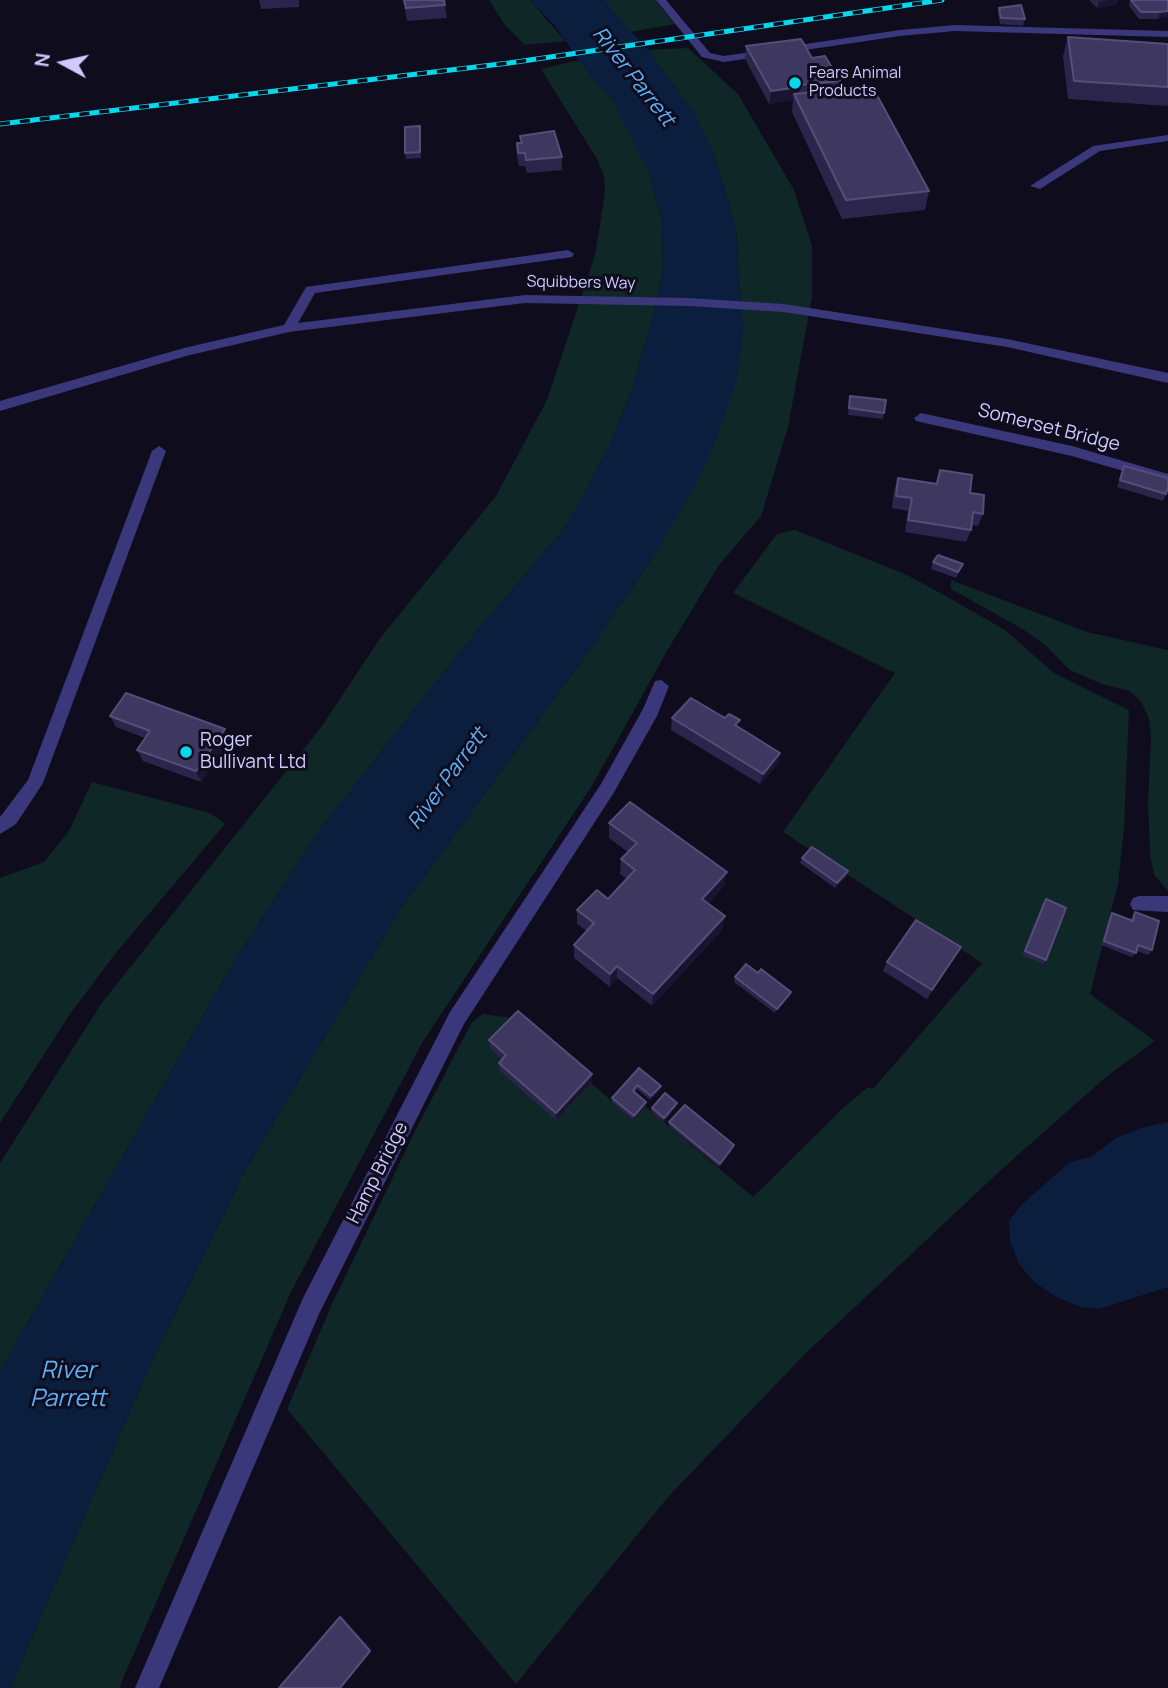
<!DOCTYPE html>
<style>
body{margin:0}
#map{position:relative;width:1168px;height:1688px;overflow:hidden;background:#0f0c1d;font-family:Manrope,sans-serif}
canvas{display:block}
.north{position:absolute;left:28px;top:28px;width:70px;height:70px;-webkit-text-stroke:5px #0f0c1d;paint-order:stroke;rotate:278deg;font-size:19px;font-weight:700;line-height:28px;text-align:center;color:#cfcafe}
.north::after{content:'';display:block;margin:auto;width:24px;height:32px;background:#cfcafe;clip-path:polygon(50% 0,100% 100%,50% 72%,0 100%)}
</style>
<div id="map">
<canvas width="1168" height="1688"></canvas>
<div class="north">N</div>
</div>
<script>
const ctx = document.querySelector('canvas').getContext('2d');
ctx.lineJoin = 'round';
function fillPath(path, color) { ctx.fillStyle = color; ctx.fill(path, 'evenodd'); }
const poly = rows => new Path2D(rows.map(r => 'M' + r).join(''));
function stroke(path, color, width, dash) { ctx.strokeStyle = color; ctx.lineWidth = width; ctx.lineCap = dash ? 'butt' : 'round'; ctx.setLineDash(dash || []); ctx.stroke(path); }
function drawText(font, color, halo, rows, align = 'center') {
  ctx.font = font + ' Manrope,sans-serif'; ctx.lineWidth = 6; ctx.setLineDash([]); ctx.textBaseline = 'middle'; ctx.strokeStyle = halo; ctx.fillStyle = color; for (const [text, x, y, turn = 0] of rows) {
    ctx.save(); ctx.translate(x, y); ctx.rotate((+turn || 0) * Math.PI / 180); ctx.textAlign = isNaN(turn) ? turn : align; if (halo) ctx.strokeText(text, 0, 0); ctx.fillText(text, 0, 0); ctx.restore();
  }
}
fillPath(poly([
 [489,0,530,0,565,41,525,45,504,24],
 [603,0,655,0,675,24,630,32],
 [688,48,738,94,794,190,812,246,812,297,788,427,761,516,719,565,667,651,593,784,422,1043,291,1292,119,1688,10,1688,147,1372,242,1176,401,908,584,658,651,560,743,330,736,231,714,153,693,112,648,50],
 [579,60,613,101,650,175,662,221,663,270,654,312,634,383,610,445,567,525,458,654,318,832,233,963,0,1371,0,1163,101,1004,322,726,381,637,496,496,547,400,595,255,605,193,604,176,597,159,541,69],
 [795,530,907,575,944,595,1005,630,1054,673,1129,710,1124,828,1118,884,1090,994,1155,1041,1106,1077,1002,1169,806,1353,668,1497,516,1684,287,1409,332,1304,415,1131,472,1022,483,1014,519,1019,633,1120,645,1106,753,1197,842,1109,868,1087,873,1089,982,963,783,832,895,673,733,593,777,534],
 [951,580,1087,632,1168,650,1168,891,1154,875,1150,854,1148,804,1151,737,1149,719,1142,703,1130,691,1102,684,1070,670,1044,644,1021,628,951,589],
 [92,782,210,813,225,824,115,954,70,1014,0,1123,0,878,44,862,69,831]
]), '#0f2726');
fillPath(poly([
 [530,0,603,0,648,50,693,112,714,153,736,231,743,330,737,380,719,433,696,485,651,560,584,658,401,908,242,1176,147,1372,10,1688,0,1688,0,1371,233,963,318,832,458,654,567,525,610,445,634,383,654,312,663,270,662,221,650,175,613,101,579,60,555,26],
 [1168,1122,1168,1287,1099,1309,1081,1307,1056,1297,1034,1282,1019,1264,1010,1240,1009,1221,1023,1203,1069,1163,1092,1156,1116,1138,1141,1128]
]), '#0c1e3d');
fillPath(poly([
 [656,0,666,0,710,53,724,56,900,30,955,25,1168,31,1168,37,955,31,900,36,724,62,702,57,656,0],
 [1168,135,1168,141,1100,151,1040,189,1030,186,1093,146,1168,135],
 [568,250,574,254,572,257,315,293,298,323,525,295,688,298,784,304,1007,339,1168,373,1168,383,1007,347,784,312,688,306,525,303,289,332,186,356,0,411,0,401,184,348,284,325,306,287,568,250],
 [921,413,1072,446,1168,474,1168,484,1072,456,916,421,914,418,921,413],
 [159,446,166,451,43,783,16,824,0,834,0,817,28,780,152,451,159,446],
 [661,680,669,686,657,716,613,794,464,1024,319,1314,159,1688,135,1688,303,1298,450,1012,601,784,643,709,655,681,661,680],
 [1139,896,1168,896,1168,912,1133,910,1130,904,1133,898,1139,896]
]), '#3a387b');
const rail = poly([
 [0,124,509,63,942,0]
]);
stroke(rail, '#06d9ee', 5);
stroke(rail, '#0f0c1d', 3.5, [10]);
fillPath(poly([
 [259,0,299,0,299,7,261,9],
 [403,0,444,0,447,18,407,21],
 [1089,0,1118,0,1116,5,1097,8],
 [1130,0,1168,0,1158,19,1139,19,1129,6],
 [999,8,1025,19,1023,26,1000,24,998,14],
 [1068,37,1168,44,1168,106,1068,99,1063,56],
 [746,46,812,58,840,81,839,89,929,191,925,210,842,219,792,112,793,100,769,104,745,59],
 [420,133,421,158,406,159,405,153],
 [520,136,562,157,562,170,527,173,525,166,519,166,517,156,517,143,521,143],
 [850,396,884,413,883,419,848,415],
 [1124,466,1166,494,1163,501,1117,487],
 [940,470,970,493,983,514,978,526,971,525,971,530,966,542,905,532,908,511,892,508,894,490,898,478,935,484],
 [933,562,963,564,956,578,931,569],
 [110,716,225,729,230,740,201,782,143,761,137,750,145,738,116,727],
 [672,718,738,728,780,753,778,764,760,784,671,730],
 [609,823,724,886,708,904,725,916,722,930,652,1006,617,978,610,987,574,958,574,945,587,931,577,924,577,910,608,899,627,879,620,874,621,859,628,852,609,838],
 [802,858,848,871,846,877,835,888,800,863],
 [1046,899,1046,960,1043,964,1022,955,1042,904],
 [1135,912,1152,950,1148,955,1137,951,1132,957,1101,945,1109,918,1112,913,1130,920],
 [961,947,927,999,883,971,887,962],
 [758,973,791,992,790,996,775,1013,734,982,735,977],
 [489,1040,592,1074,592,1082,556,1120,500,1071,499,1063,502,1059,490,1048],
 [639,1068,660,1089,650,1100,637,1089,634,1093,646,1102,645,1106,633,1120,612,1102,612,1098],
 [676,1107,664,1122,651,1111,652,1108],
 [669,1122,733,1149,719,1167,669,1126]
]), '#2c254b');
fillPath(poly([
 [1109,0,1118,0,1116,5,1097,8,1099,1],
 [1168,11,1168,17,1158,19,1160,12],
 [800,87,798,100,794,94,793,100,769,104,771,91],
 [225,729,230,740,201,782,196,771],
 [780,753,778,764,760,784,763,774],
 [848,871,846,877,835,888,837,883],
 [727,872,724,886,700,913,702,899],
 [725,916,722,930,652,1006,653,994],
 [617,966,617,978,610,987,610,974],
 [791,992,790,996,775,1013,777,1009],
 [592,1074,592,1082,556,1120,556,1113],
 [661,1086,660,1089,650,1100,651,1096],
 [646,1102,645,1106,633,1120,634,1116],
 [677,1103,676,1107,664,1122,664,1118],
 [734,1145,733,1149,719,1167,720,1164],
 [342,1616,372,1650,342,1687,343,1688,340,1688,340,1617]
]), '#191431');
const building = poly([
 [404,0,444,0,445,5,406,8,404,0],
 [1131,0,1168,0,1168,11,1160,12,1141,12,1131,0],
 [1021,5,1025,19,1001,18,999,8,1021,5],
 [1068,37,1168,44,1168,87,1074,81,1068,37],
 [801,39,812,58,825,56,840,81,798,85,800,87,771,91,746,46,801,39],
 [872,86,929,191,846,200,794,94,872,86],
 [420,126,420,152,405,153,405,127,420,126],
 [554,131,562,157,526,160,525,153,518,153,517,143,522,143,520,136,554,131],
 [850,396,886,400,884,413,849,408,850,396],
 [1124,466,1168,478,1168,487,1166,494,1120,480,1124,466],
 [940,470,972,475,970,493,984,495,983,514,973,512,971,530,908,520,912,498,896,496,898,478,937,484,940,470],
 [938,555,963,564,958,572,933,562,938,555],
 [126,693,225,729,196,771,137,750,150,731,110,716,126,693],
 [691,698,725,718,729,714,740,720,735,725,780,753,763,774,672,718,691,698],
 [630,802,727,872,702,899,725,916,653,994,617,966,610,974,574,945,594,923,577,910,597,890,608,899,635,870,621,859,637,843,609,823,630,802],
 [812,847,848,871,837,883,802,858,812,847],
 [1046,899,1066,908,1046,960,1025,951,1046,899],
 [1135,912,1159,921,1152,950,1138,945,1136,953,1104,941,1112,913,1133,921,1135,912],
 [916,920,961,947,932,990,887,962,916,920],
 [746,964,758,973,761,969,791,992,777,1009,735,977,746,964],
 [518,1011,592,1074,556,1113,499,1063,506,1055,489,1040,518,1011],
 [639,1068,661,1086,651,1096,637,1085,633,1091,646,1102,634,1116,612,1098,639,1068],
 [665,1093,677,1103,664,1118,652,1108,665,1093],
 [685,1105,734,1145,720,1164,669,1122,685,1105],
 [340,1617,370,1651,340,1688,279,1688,340,1617]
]);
fillPath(building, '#3e375f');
stroke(building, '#544e78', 2);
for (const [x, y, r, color] of [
 [795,83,7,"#06d9ee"],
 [186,752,7,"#06d9ee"]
]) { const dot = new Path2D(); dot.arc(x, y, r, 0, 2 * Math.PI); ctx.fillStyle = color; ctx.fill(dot); stroke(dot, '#0f0c1d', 2.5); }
drawText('16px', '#cfcafe', '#0f0c1d', [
 ["Fears Animal",809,74],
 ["Products",809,92]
], 'left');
drawText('16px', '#cfcafe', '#0f0c1d', [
 ["Squibbers Way",581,283,1]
]);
drawText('19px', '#cfcafe', '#0f0c1d', [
 ["Somerset Bridge",1049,428,14],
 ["Hamp Bridge",378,1173,-63]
]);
drawText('19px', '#cfcafe', '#0f0c1d', [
 ["Roger",200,741],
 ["Bullivant Ltd",200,763]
], 'left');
drawText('italic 21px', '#5bb2fb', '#0f0c1d', [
 ["River Parrett",633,77,52],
 ["River Parrett",448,779,-54]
]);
drawText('italic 24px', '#5bb2fb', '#0f0c1d', [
 ["River",68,1371],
 ["Parrett",68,1399]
]);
</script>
